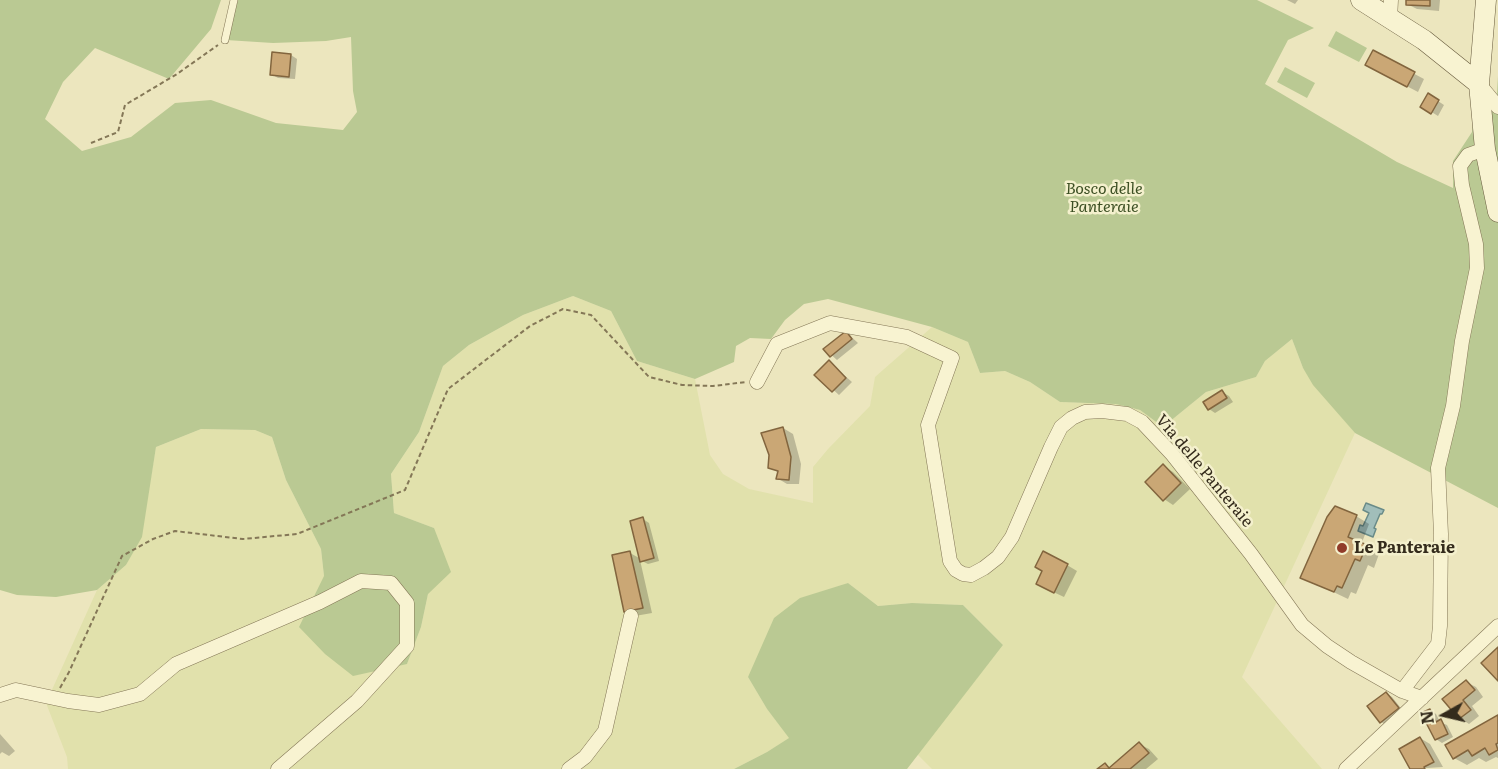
<!DOCTYPE html>
<style>
body{margin:0}
#map{position:relative;width:1498px;height:769px;overflow:hidden;background:#ece6be;font-family:Literata,serif}
canvas{display:block}
.north{position:absolute;left:1414px;top:685px;width:60px;height:60px;-webkit-text-stroke:4px #f4f0cd;paint-order:stroke;rotate:262deg;font-size:16px;font-weight:700;line-height:24px;text-align:center;color:#342b1c}
.north::after{content:'';display:block;margin:auto;width:21px;height:27px;background:#342b1c;clip-path:polygon(50% 0,100% 100%,50% 72%,0 100%)}
</style>
<div id="map">
<canvas width="1498" height="769"></canvas>
<div class="north">N</div>
</div>
<script>
const ctx = document.querySelector('canvas').getContext('2d');
ctx.lineJoin = 'round';
function fillPath(path, color) { ctx.fillStyle = color; ctx.fill(path, 'evenodd'); }
const poly = rows => new Path2D(rows.map(r => 'M' + r).join(''));
function stroke(path, color, width, dash) { ctx.strokeStyle = color; ctx.lineWidth = width; ctx.lineCap = dash ? 'butt' : 'round'; ctx.setLineDash(dash || []); ctx.stroke(path); }
function drawText(font, color, halo, rows, align = 'center') {
  ctx.font = font + ' Literata,serif'; ctx.lineWidth = 5; ctx.setLineDash([]); ctx.textBaseline = 'middle'; ctx.strokeStyle = halo; ctx.fillStyle = color; for (const [text, x, y, turn = 0] of rows) {
    ctx.save(); ctx.translate(x, y); ctx.rotate((+turn || 0) * Math.PI / 180); ctx.textAlign = isNaN(turn) ? turn : align; if (halo) ctx.strokeText(text, 0, 0); ctx.fillText(text, 0, 0); ctx.restore();
  }
}
fillPath(poly([
 [573,296,611,311,637,361,695,379,710,455,723,474,749,489,813,503,813,467,828,449,870,406,875,377,932,327,968,342,980,373,1005,371,1030,382,1060,402,1116,404,1140,410,1163,427,1206,392,1256,377,1265,361,1292,339,1303,368,1355,433,1242,677,1322,769,932,769,917,754,1003,645,963,605,912,603,878,606,848,583,831,590,748,677,767,709,790,738,767,752,734,769,68,769,67,757,46,703,97,590,126,565,141,537,156,447,201,429,255,430,272,437,286,480,321,549,324,576,407,664,421,627,428,594,434,528,394,513,391,474,419,432,443,366,469,345,523,315]
]), '#e1e1ac');
fillPath(poly([
 [0,0,221,0,211,29,169,79,95,48,63,82,45,119,82,151,131,137,175,103,211,100,276,123,343,130,357,112,353,91,351,37,326,41,273,43,226,40,238,0,1257,0,1314,28,1288,40,1265,84,1397,162,1453,188,1453,161,1472,132,1477,102,1489,118,1497,93,1498,76,1498,508,1355,433,1313,385,1303,368,1292,339,1265,361,1256,377,1206,392,1163,427,1140,410,1116,404,1060,402,1030,382,1005,371,980,373,968,342,932,327,828,299,804,304,785,320,771,339,750,338,736,346,734,362,695,379,637,361,611,311,573,296,523,315,469,345,443,366,419,432,391,474,394,513,434,528,451,572,428,594,421,627,407,664,353,676,325,654,299,627,324,576,321,549,286,480,272,437,255,430,201,429,156,447,142,537,126,565,97,590,56,597,17,595,0,590],
 [1336,31,1367,48,1359,62,1328,46],
 [1285,67,1315,83,1307,98,1277,82],
 [848,583,878,606,912,603,963,605,1003,645,907,769,734,769,767,752,789,738,767,709,748,677,774,618,800,598]
]), '#bac993');
const water = poly([
 [1366,503,1384,510,1382,514,1380,514,1374,528,1376,529,1373,537,1358,531,1360,525,1363,526,1369,513,1363,510,1366,503]
]);
fillPath(water, '#a1beba');
stroke(water, '#698b88', 1.5);
fillPath(poly([
 [1287,0,1298,0,1295,4],
 [1407,0,1440,0,1439,11,1417,9,1407,4],
 [1373,52,1424,79,1418,92,1376,70],
 [291,55,297,59,295,79,278,78,271,74],
 [1429,95,1444,105,1438,116,1422,106],
 [846,332,858,343,837,360,826,350],
 [829,362,852,382,839,395,817,375],
 [1222,392,1229,396,1233,402,1215,413,1209,409],
 [783,428,793,434,801,464,799,484,787,484,777,478,779,473,769,467],
 [1163,466,1173,472,1190,489,1173,505,1164,499],
 [1356,516,1369,524,1361,545,1379,554,1374,568,1368,565,1356,594,1351,592,1348,599,1302,577],
 [643,519,649,523,659,561,648,564,640,560,652,613,635,616,613,556,630,553,641,559],
 [1067,565,1077,571,1064,597,1047,589],
 [1466,682,1476,687,1483,697,1472,706,1479,716,1469,724,1460,718,1445,699],
 [1386,693,1392,697,1404,712,1388,726,1381,722,1369,707],
 [1430,710,1436,714,1440,722,1447,725,1453,737,1442,743,1436,739],
 [1498,717,1498,758,1496,757,1486,762,1479,758,1467,765,1454,758],
 [0,734,15,751,9,756,2,752,0,754],
 [1420,738,1430,744,1443,767,1411,769],
 [1139,744,1149,749,1158,759,1146,769,1100,769,1105,765,1111,768]
]), '#0003');
const building = poly([
 [1406,0,1430,0,1430,6,1406,5,1406,0],
 [1373,50,1415,72,1407,87,1365,65,1373,50],
 [272,52,291,54,289,77,270,75,272,52],
 [1428,93,1439,100,1431,114,1420,107,1428,93],
 [846,331,852,339,830,357,823,349,846,331],
 [829,360,846,378,832,392,814,375,829,360],
 [1222,390,1227,398,1208,410,1203,402,1222,390],
 [783,427,791,457,789,480,776,479,778,471,768,468,769,455,761,433,783,427],
 [1163,464,1181,483,1163,501,1145,482,1163,464],
 [1335,506,1357,515,1348,537,1367,545,1360,561,1355,559,1342,588,1337,586,1334,592,1300,578,1327,517,1335,506],
 [643,517,654,558,640,562,630,521,643,517],
 [630,551,643,608,624,612,612,555,630,551],
 [1043,551,1068,564,1054,593,1036,584,1042,571,1035,567,1043,551],
 [1498,647,1498,681,1481,663,1498,647],
 [1466,680,1475,690,1463,700,1471,710,1459,719,1442,699,1466,680],
 [1386,692,1399,708,1380,723,1367,706,1386,692],
 [1430,709,1436,722,1441,719,1448,734,1435,740,1421,713,1430,709],
 [1498,715,1498,743,1496,744,1498,750,1489,755,1485,748,1472,756,1468,750,1453,759,1445,745,1498,715],
 [1420,737,1434,762,1424,767,1425,769,1410,769,1399,749,1420,737],
 [1139,742,1149,753,1130,769,1097,769,1105,763,1109,768,1139,742]
]);
fillPath(building, '#caa775');
stroke(building, '#82653e', 1.5);
const lane = poly([
 [225,40,234,0]
]);
const street = poly([
 [1390,19,1391,0],
 [1479,84,1498,107],
 [757,382,777,344,830,323,907,337,952,358,928,425,950,561,956,570,963,574,971,575,984,568,998,557,1012,537,1051,447,1061,427,1072,418,1085,412,1102,411,1127,414,1142,422,1172,454,1251,554,1302,625,1327,646,1351,662,1402,691,1422,698],
 [1402,691,1438,644,1440,626,1441,534,1438,468,1453,406,1462,341,1477,268,1476,244,1462,185,1460,166,1468,155,1485,149],
 [0,695,16,690,68,701,99,705,140,694,176,664,320,602,361,581,391,583,407,603,407,646,357,701,278,769],
 [569,769,585,757,605,731,631,616],
 [1346,769,1498,626]
]);
const secondary = poly([
 [1361,0,1424,40,1479,84],
 [1486,0,1479,84,1485,149,1498,212]
]);
stroke(lane, '#847757', 8);
stroke(street, '#847757', 15);
stroke(secondary, '#65583b', 21);
stroke(poly([
 [91,143,118,132,125,105,177,74,218,45],
 [60,688,69,672,122,556,153,539,175,531,243,539,297,534,405,490,448,389,530,326,563,309,591,315,649,377,682,385,713,386,746,382]
]), '#847757', 2, [4.5, 3]);
stroke(lane, '#f8f3d1', 7);
stroke(street, '#f8f3d1', 14);
stroke(secondary, '#f8f3d1', 20);
for (const [x, y, r, color] of [
 [1342,548,6,"#913b29"]
]) { const dot = new Path2D(); dot.arc(x, y, r, 0, 2 * Math.PI); ctx.fillStyle = color; ctx.fill(dot); stroke(dot, '#f4f0cd', 2); }
drawText('italic 16px', '#3c4f23', '#f4f0cd', [
 ["Bosco delle",1104,189],
 ["Panteraie",1104,207]
]);
drawText('16px', '#342b1c', '#f4f0cd', [
 ["Via delle Panteraie",1204,471,50]
]);
drawText('bold 16px', '#342b1c', '#f4f0cd', [
 ["Le Panteraie",1354,548]
], 'left');
</script>
